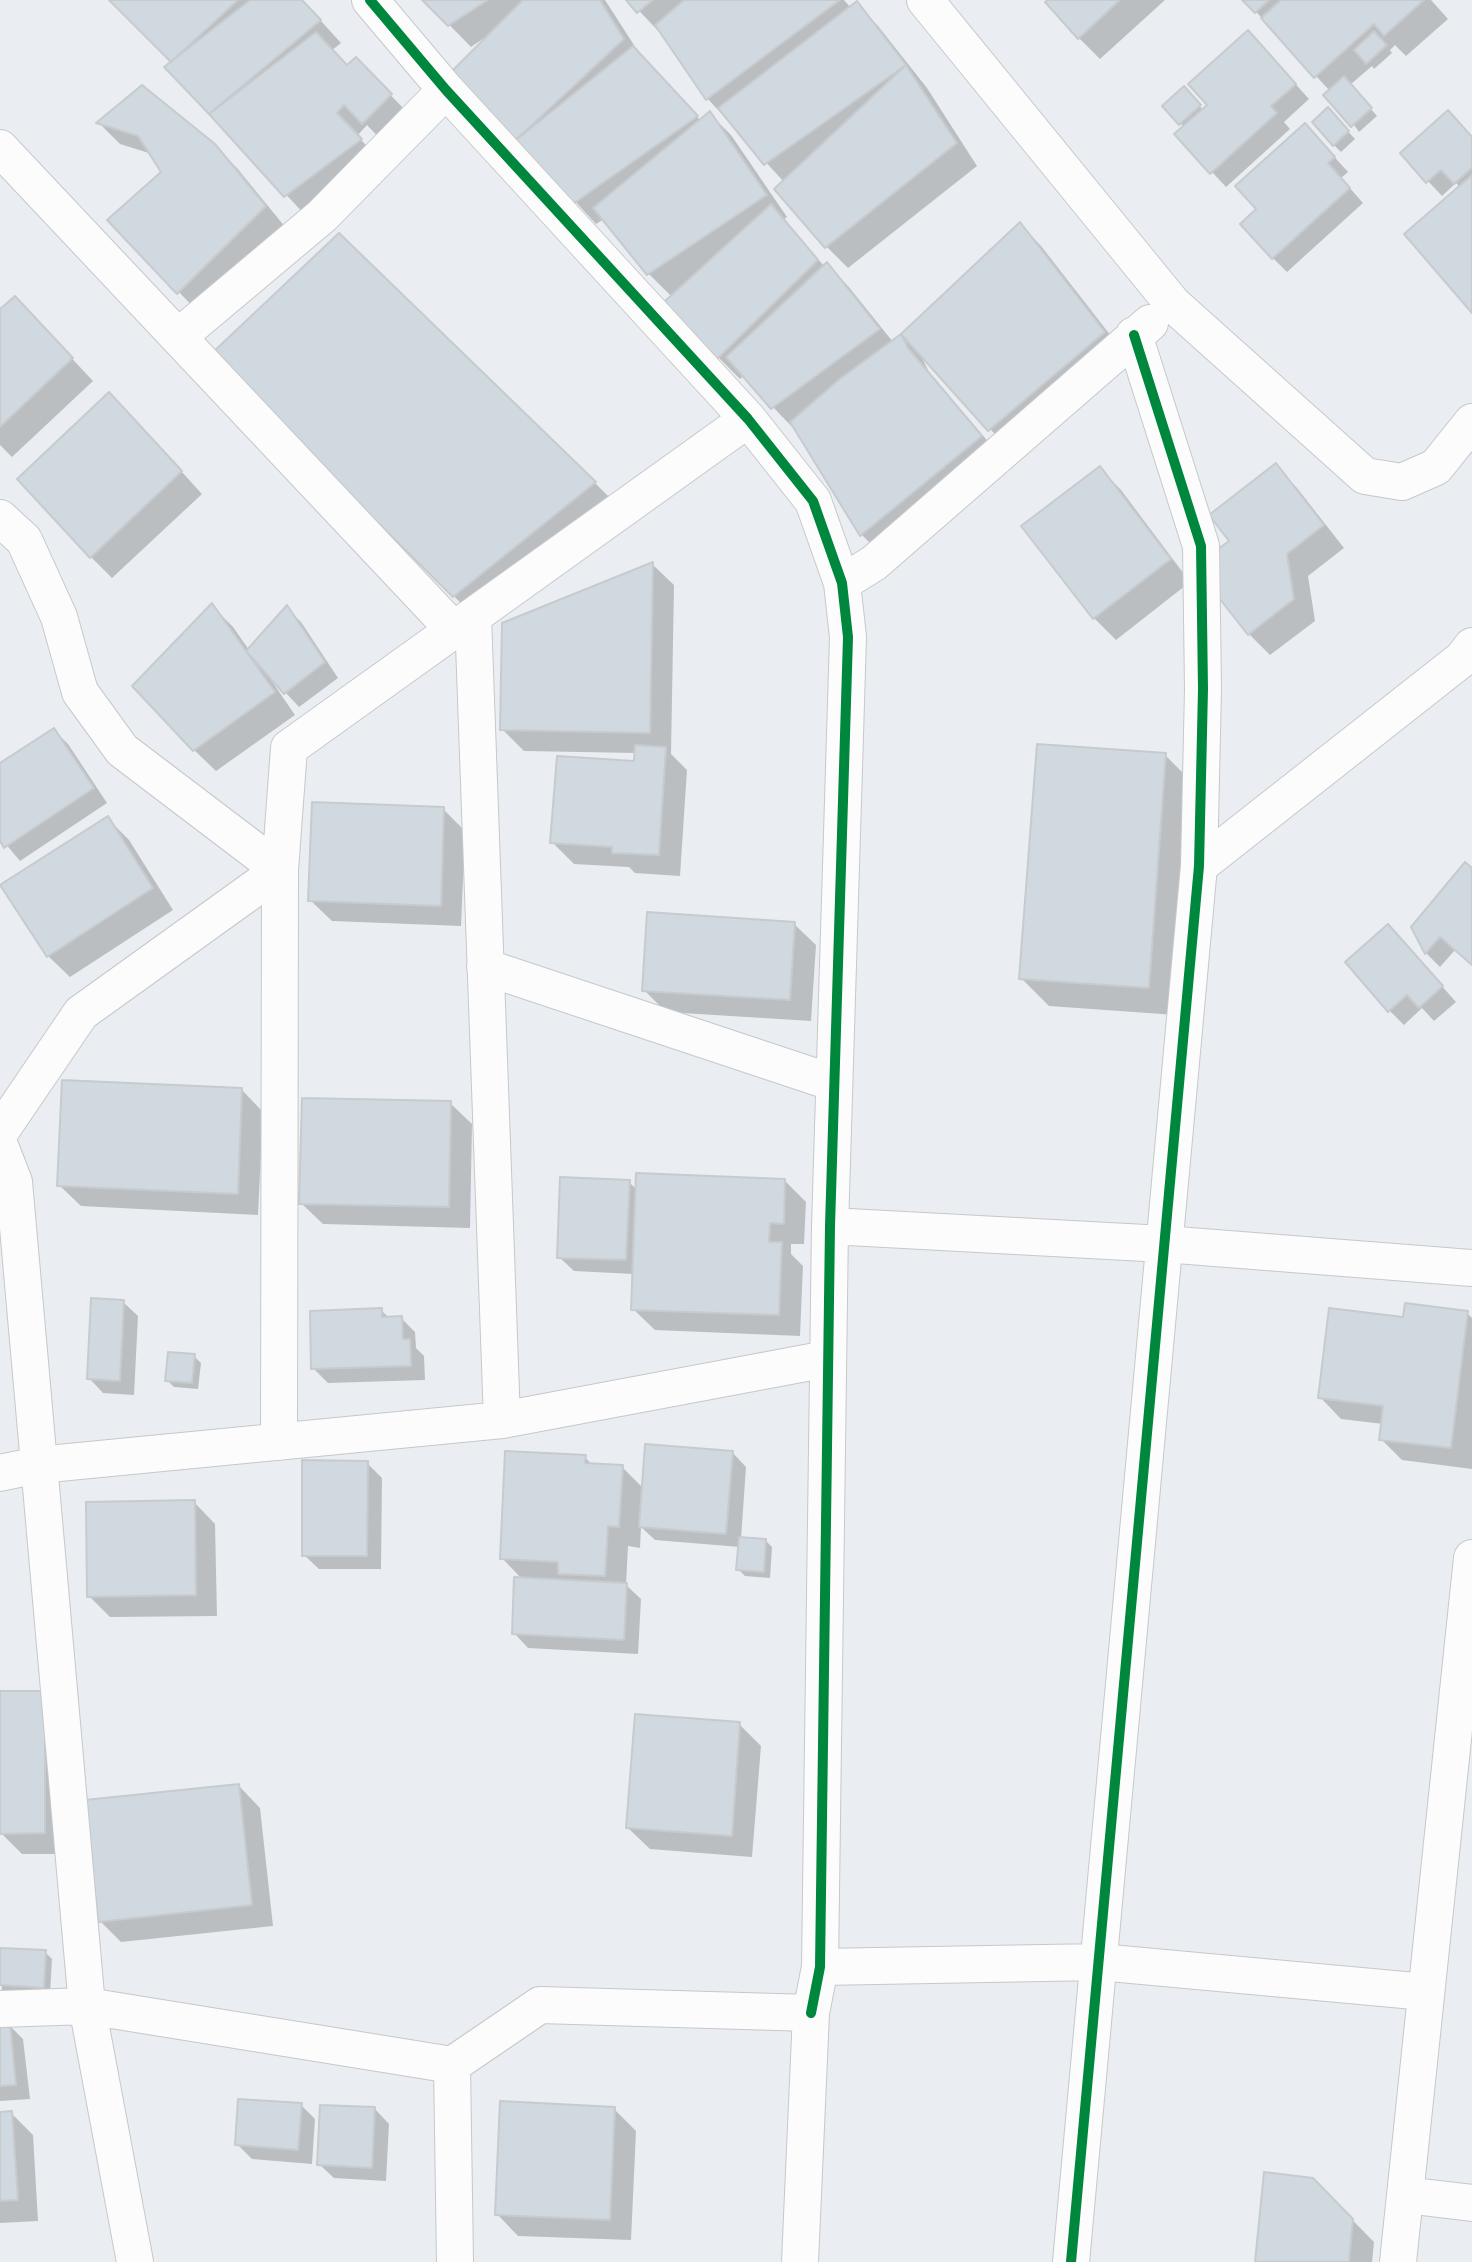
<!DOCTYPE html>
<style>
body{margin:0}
canvas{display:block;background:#eaedf1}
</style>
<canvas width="1472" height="2262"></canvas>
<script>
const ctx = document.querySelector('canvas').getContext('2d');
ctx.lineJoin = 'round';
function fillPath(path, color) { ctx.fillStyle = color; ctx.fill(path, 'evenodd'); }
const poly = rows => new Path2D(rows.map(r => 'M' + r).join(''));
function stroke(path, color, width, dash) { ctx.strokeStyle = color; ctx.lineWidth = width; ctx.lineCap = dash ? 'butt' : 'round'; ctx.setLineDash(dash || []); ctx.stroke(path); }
fillPath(poly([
 [112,0,302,0,341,43,331,51,348,68,356,60,412,117,385,144,367,125,357,136,382,161,307,217,167,67,174,62],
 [425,0,605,0,643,59,701,121,710,114,731,135,787,217,783,220,825,267,827,264,848,286,893,342,900,337,906,343,1020,224,1041,246,1125,354,1011,451,921,356,929,372,1002,458,883,556,862,535,796,427,794,429,773,407,744,375,740,379,719,358,667,302,672,297,649,274,604,219,596,224,455,71,487,36,471,47],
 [629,0,844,0,851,8,856,4,878,26,927,88,977,166,848,268,826,246,784,182,707,98,662,31,660,33],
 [1051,0,1165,0,1100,59,1079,38],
 [1245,0,1431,0,1448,19,1406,56,1395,45,1390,50,1392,53,1374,69,1372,66,1350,85,1377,116,1359,132,1330,91],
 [1262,47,1309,99,1284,122,1290,129,1226,187,1212,172,1185,128,1165,106,1184,89,1204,111],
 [1328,110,1355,139,1341,152,1334,145],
 [99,123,214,145,237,168,286,228,200,314,110,220,164,172,152,154,120,144],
 [1472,138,1472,310,1461,188,1456,183,1442,196,1428,181],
 [1319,140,1348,172,1341,178,1363,203,1287,272,1273,258],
 [0,312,36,320,93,381,12,457,0,445],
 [212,356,595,483,622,510,482,624],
 [131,416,202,494,112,578,91,557],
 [1276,466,1297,488,1344,548,1308,576,1315,621,1270,655,1249,634,1232,541],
 [1099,468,1121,490,1190,582,1116,640,1094,618,1024,526],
 [652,564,674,585,671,754,687,770,680,876,635,873,629,867,574,864,552,842,636,763,636,753,524,751,502,729],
 [212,606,233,627,249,650,287,608,301,622,338,678,299,707,273,679,271,680,295,715,216,771,194,750],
 [54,730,68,744,107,803,20,861,0,837,0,766],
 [1165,755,1193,783,1176,1015,1049,1006,1021,978],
 [443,809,465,831,461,926,332,921,310,900],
 [108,819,129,840,173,910,70,977,48,956],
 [1472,871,1472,964,1455,950,1440,967,1426,953,1413,927],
 [794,924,816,945,811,1021,666,1012,644,990],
 [1402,941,1456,1002,1434,1021,1422,1008,1404,1025,1389,1010],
 [242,1090,263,1112,258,1215,81,1206,59,1185],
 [450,1103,472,1124,470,1228,323,1224,301,1203],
 [785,1181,806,1202,804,1244,791,1244,791,1254,803,1266,800,1336,655,1330,633,1309,634,1274,574,1271,559,1257,629,1182,638,1191],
 [123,1302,138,1316,134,1395,103,1393,89,1378],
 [381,1310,389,1318,401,1318,415,1332,416,1348,424,1356,425,1380,328,1383,313,1368],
 [1467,1313,1472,1318,1472,1469,1402,1460,1381,1439,1383,1424,1341,1419,1320,1397,1404,1319],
 [194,1356,201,1363,198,1389,174,1387,167,1380],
 [732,1452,746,1467,741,1539,765,1540,772,1547,770,1578,745,1576,738,1569,740,1547,655,1540,641,1527,640,1548,628,1546,626,1585,641,1599,638,1654,528,1648,514,1633,522,1579,502,1558,585,1457,593,1466,622,1467,644,1489],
 [367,1463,382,1478,381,1569,319,1569,304,1555],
 [194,1502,215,1524,217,1616,110,1617,89,1596],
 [0,1693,45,1693,66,1854,22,1854,1,1833],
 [739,1724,761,1746,752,1857,650,1849,628,1828],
 [239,1786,260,1808,273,1926,121,1942,100,1921],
 [0,1950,45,1952,52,1959,50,1994,2,1991],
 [9,2025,23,2039,30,2099,0,2101,0,2026],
 [301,2105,315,2119,312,2164,252,2159,237,2144],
 [375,2109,389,2124,386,2181,334,2178,319,2164],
 [614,2109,636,2131,631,2240,518,2236,497,2214],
 [11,2113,33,2135,38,2221,0,2223,0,2114],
 [1312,2179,1374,2242,1372,2262,1257,2262]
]), '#0003');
const building = poly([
 [109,0,238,0,171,62,109,0],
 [250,0,302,0,321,20,209,114,164,67,250,0],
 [422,0,488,0,448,26,422,0],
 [523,0,600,0,624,39,516,140,452,71,523,0],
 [626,0,653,0,637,13,626,0],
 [684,0,840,0,706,100,655,25,684,0],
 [1048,0,1120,0,1078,39,1045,2,1048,0],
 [1242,0,1269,0,1255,13,1242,0],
 [1281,0,1424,0,1384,36,1374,24,1314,78,1261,18,1281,0],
 [857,1,906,65,764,165,718,108,857,1],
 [1248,30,1296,84,1271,106,1277,113,1210,174,1174,134,1207,105,1188,84,1248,30],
 [1374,31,1387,45,1366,64,1354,50,1374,31],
 [316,32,347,65,356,57,392,94,362,124,344,105,337,113,362,139,284,197,209,114,316,32],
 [633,46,698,116,573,204,516,140,633,46],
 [906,65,957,143,825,248,774,189,906,65],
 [1344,76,1372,108,1351,127,1323,95,1344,76],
 [142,85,215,144,266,206,177,294,107,220,161,172,138,136,96,123,142,85],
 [1184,86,1201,105,1179,125,1162,106,1184,86],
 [1328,107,1349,131,1333,146,1312,122,1328,107],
 [1448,110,1472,137,1472,168,1454,184,1441,170,1426,183,1400,153,1448,110],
 [710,111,767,195,647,275,593,208,710,111],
 [1305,123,1335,157,1328,163,1350,188,1272,259,1240,224,1256,209,1235,186,1305,123],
 [1472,175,1472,313,1404,234,1472,175],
 [771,204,818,260,717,359,664,302,771,204],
 [1020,222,1105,332,988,431,901,334,1020,222],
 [339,233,596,482,453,597,209,356,339,233],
 [827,262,880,329,771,409,726,357,827,262],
 [15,296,73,358,0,427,0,309,15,296],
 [901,334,908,348,982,436,860,536,790,422,841,378,901,334],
 [109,392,182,471,90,558,17,479,109,392],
 [1276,463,1324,525,1287,554,1294,599,1248,635,1205,580,1206,558,1229,541,1209,515,1276,463],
 [1100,466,1171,559,1093,619,1021,526,1100,466],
 [653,562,650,733,500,730,502,623,653,562],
 [212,603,275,692,193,751,132,686,212,603],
 [287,605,325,662,284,694,246,651,287,605],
 [54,728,94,788,4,848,0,841,0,763,54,728],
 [1037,744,1166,753,1149,988,1019,979,1037,744],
 [635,745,666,747,659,855,612,853,612,847,550,843,557,756,634,761,635,745],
 [312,802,444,807,441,906,308,901,312,802],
 [108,816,153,888,47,957,0,885,108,816],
 [1465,862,1472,868,1472,965,1440,937,1425,954,1411,927,1465,862],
 [647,912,795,922,790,1000,642,991,647,912],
 [1388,924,1443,986,1419,1008,1407,995,1388,1012,1345,962,1388,924],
 [62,1080,242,1088,238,1194,57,1186,62,1080],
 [302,1098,451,1101,449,1207,299,1204,302,1098],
 [636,1173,785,1179,784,1224,770,1223,769,1242,782,1242,779,1315,631,1310,636,1173],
 [560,1177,630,1180,626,1260,557,1258,560,1177],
 [91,1298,124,1300,120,1381,87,1379,91,1298],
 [1405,1303,1468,1311,1451,1448,1379,1440,1383,1406,1318,1398,1329,1308,1403,1317,1405,1303],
 [382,1308,382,1317,402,1316,403,1339,410,1339,411,1366,311,1369,310,1311,382,1308],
 [168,1352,195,1354,192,1383,165,1381,168,1352],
 [645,1444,733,1451,726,1534,639,1527,645,1444],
 [505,1451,586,1455,585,1463,623,1465,619,1527,608,1526,605,1576,558,1574,558,1562,500,1559,505,1451],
 [302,1460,368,1461,367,1556,302,1556,302,1460],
 [195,1500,196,1595,87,1597,86,1502,195,1500],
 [739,1537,766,1539,764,1572,736,1570,739,1537],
 [514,1577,627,1583,624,1640,512,1634,514,1577],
 [0,1691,45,1691,45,1833,0,1834,0,1691],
 [635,1714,740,1722,732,1836,626,1828,635,1714],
 [239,1784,252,1905,98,1922,85,1800,239,1784],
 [0,1948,46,1950,44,1988,0,1985,0,1948],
 [10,2023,16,2085,0,2086,0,2024,10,2023],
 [238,2099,302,2103,298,2150,235,2145,238,2099],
 [500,2101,615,2107,610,2220,495,2215,500,2101],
 [320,2105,375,2107,372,2168,317,2165,320,2105],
 [12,2111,18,2200,0,2201,0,2112,12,2111],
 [1264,2172,1313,2178,1353,2219,1349,2262,1255,2262,1264,2172]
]);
fillPath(building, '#d0d8e0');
stroke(building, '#c8cbce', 2);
const street = poly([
 [370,0,446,90,748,419,813,501,842,583,848,637,830,1226,820,1967,811,2013],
 [925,0,1173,304,1365,476,1402,482,1436,467,1472,422],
 [0,148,454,630],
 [178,337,322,216,446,90],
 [0,518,24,540,59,617,80,692,122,750,280,870,81,1013,0,1132],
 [842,583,874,563,1150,323],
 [473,616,502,1420],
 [1199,866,1462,659,1472,646],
 [485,967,834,1083],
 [0,1146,14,1182,87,2006,135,2262],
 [830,1226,1164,1244,1472,1268],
 [279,1442,280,870,289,748,748,419],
 [0,1473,38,1465,502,1420,827,1359],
 [820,1967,1099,1962,1426,1992],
 [0,2009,87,2006,452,2065,540,2005,811,2013,800,2262],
 [452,2065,455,2262],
 [1405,2195,1472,2203],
 [1071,2262,1199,866,1203,689,1201,546,1134,335],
 [1398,2262,1472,1558]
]);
stroke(street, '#c6c8ca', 38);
stroke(street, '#fcfcfd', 36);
stroke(poly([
 [370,0,446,90,748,419,813,501,842,583,848,637,830,1226,820,1967,811,2013],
 [1071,2262,1199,866,1203,689,1201,546,1134,335]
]), '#00873e', 10);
</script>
